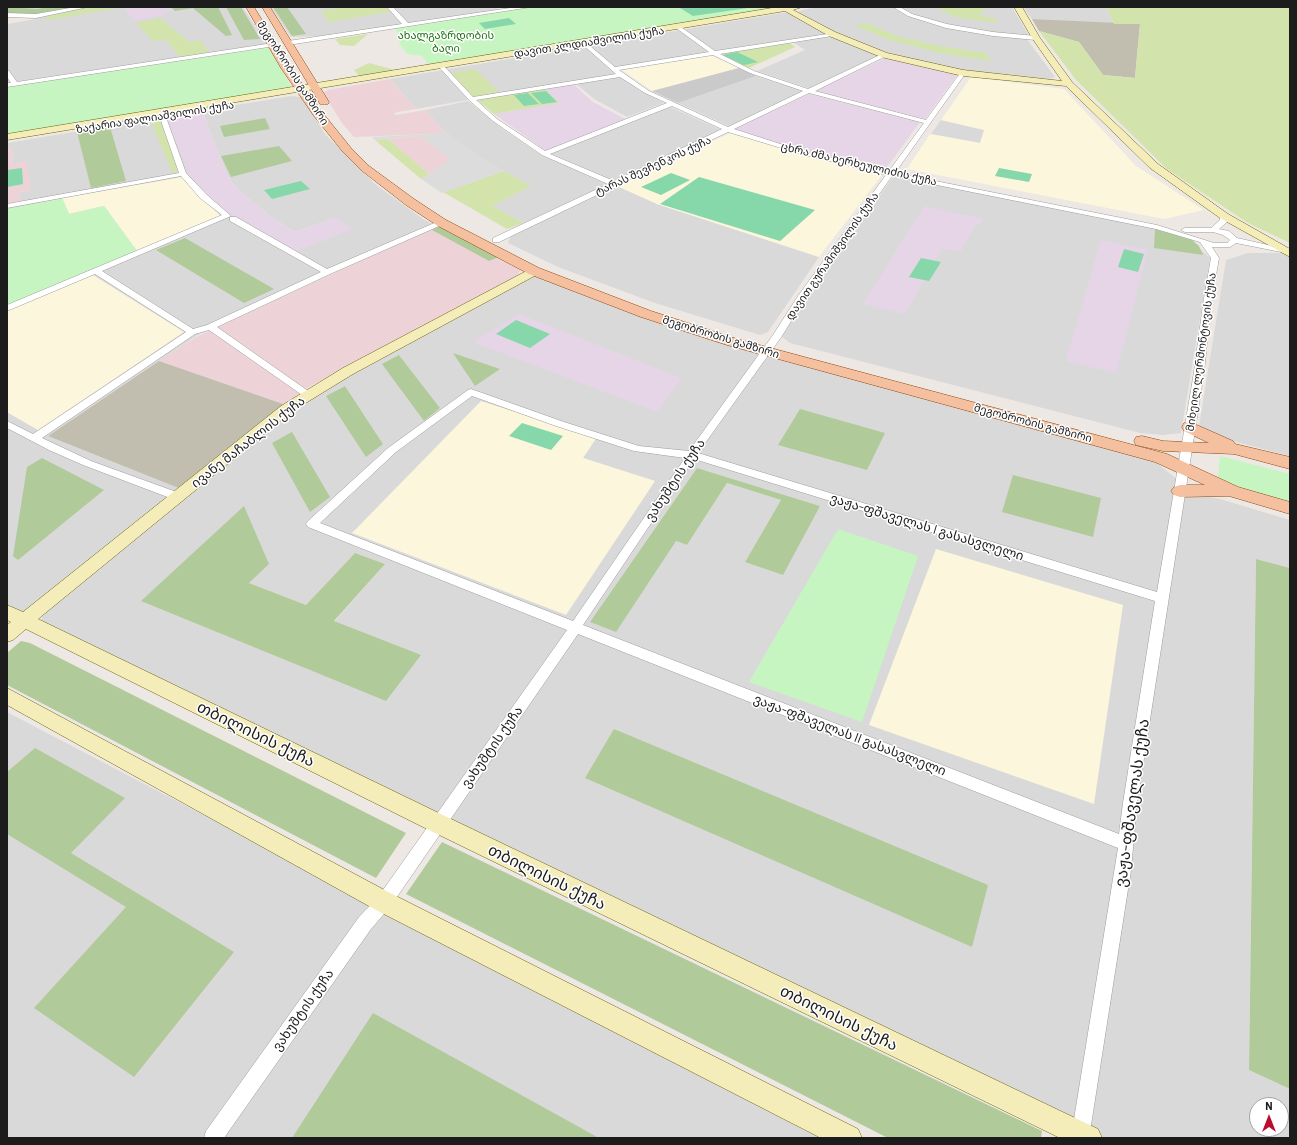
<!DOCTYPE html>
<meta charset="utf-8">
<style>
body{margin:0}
#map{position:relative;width:1297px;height:1145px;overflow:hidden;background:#ede8e3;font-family:Barlow,sans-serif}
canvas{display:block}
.frame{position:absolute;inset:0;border:8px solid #1c1c1c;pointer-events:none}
.north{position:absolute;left:1249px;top:1097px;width:40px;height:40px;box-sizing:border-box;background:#fff;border:1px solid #a4a4a4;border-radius:50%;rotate:0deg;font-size:11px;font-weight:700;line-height:16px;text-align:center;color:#1c1c1c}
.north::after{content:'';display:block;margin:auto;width:14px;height:18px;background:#bb0e2e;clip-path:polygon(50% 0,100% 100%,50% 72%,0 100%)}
</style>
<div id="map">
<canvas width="1297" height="1145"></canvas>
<div class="frame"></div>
<div class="north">N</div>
</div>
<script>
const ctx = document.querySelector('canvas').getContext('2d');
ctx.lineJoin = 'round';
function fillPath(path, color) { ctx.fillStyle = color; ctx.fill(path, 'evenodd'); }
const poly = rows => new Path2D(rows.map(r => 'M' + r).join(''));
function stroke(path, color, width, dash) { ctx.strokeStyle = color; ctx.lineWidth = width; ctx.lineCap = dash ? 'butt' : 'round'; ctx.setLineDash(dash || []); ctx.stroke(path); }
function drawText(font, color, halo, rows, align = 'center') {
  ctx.font = font + ' Barlow,"Noto Sans Georgian",sans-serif'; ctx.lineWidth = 3; ctx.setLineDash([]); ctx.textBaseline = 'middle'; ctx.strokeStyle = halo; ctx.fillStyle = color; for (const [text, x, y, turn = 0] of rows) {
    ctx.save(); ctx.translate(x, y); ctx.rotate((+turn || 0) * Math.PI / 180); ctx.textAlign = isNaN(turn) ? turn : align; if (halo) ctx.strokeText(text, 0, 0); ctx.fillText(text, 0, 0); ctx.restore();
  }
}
fillPath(poly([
 [7,7,243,7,266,44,7,83,9,82,7,79,7,24,37,19,7,16],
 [271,7,495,7,498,10,517,7,323,36,293,37,290,36],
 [819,7,891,7,908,16,942,27,987,35,1026,38,1055,77,1049,79,962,70,906,58,872,48,838,35,796,13,802,10],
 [899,7,1012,7,1030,37,1013,36,947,25,914,15],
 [1023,7,1106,7,1114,24,1032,19],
 [788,12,828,34,612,69,617,74,416,109,390,79],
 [832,35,881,55,811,89,757,71,805,50,793,42],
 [619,76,642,91,664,103,627,117,594,99,575,83],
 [756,76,805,92,731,127,678,103],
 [291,96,302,97,325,134,375,184,423,219,436,226,198,335,48,436,181,489,29,613,7,610,7,429,9,428,7,427,7,412,38,430,7,311,7,204,21,201,19,192,31,190,13,164,12,148,7,148,7,143],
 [203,113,227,175,235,187,270,216,294,232,335,218,297,251,167,119],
 [468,101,504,130,541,155,608,184,524,223,491,206,530,186,486,161,461,144,444,131,425,110],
 [670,107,722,130,613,181,550,153],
 [941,120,985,130,980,143,931,134],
 [899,177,1156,228,1189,238,1210,258,1181,433,1163,435,1140,433,790,343,781,336,892,178],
 [983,219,975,225,960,251,942,248],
 [617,186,657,204,819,257,768,332,760,335,655,303,558,267,508,243,511,235],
 [1248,253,1286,253,1290,256,1290,456,1209,435,1199,426,1226,260],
 [538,276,639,315,1149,457,1197,495,1220,499,1290,520,1290,568,1256,559,1249,1070,1290,1089,1290,1138,1096,1138,40,624,43,614,277,422,309,398,530,277],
 [399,355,440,408,424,421],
 [345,386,383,444,326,396],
 [596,439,583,458,654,481,352,533],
 [697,468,820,506,745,562,781,500,727,483,687,545,676,541,590,622],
 [355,553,385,564,334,622,421,656,142,601,269,563,249,583,306,605],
 [615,729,973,946,586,778],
 [1257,1105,1281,1105,1281,1129,1257,1129],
 [7,712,820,1138,10,1138,7,1136]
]), '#dad9da');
fillPath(poly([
 [390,79,416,109,397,112,394,114,396,115,425,110,444,131,434,134,354,137,342,123,323,93,328,90],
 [420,136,452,159,429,174,388,139],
 [12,147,13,164,27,161,31,190,19,192,21,201,7,204,7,148],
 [436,226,520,270,517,277,307,388,286,405,159,361,198,336]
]), '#edd3d7');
fillPath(poly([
 [123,7,170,7,173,10,162,12,164,15,134,21],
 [885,58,958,74,925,119,815,91],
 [572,83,593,102,627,120,546,151,494,114,558,103,544,88],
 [809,94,920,122,885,170,804,151,734,129],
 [203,113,227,175,235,187,270,216,294,232,335,218,353,229,297,251,231,216,206,194,189,174,166,119],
 [924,206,983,219,980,225,975,225,960,252,942,248,905,314,863,304],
 [1101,240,1148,250,1116,373,1066,361],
 [519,314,681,378,658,412,473,342]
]), '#e6d5e6');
fillPath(poly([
 [711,55,739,68,652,91,622,70],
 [971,77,1064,89,1136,166,1204,210,1164,219,907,169,930,134,980,143,984,130,941,120],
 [737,133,792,152,877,172,882,175,819,257,657,204,617,186,728,134],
 [182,177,199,196,221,216,137,251,104,206,69,214,62,198],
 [93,275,184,332,38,430,7,412,7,311],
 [481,401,596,438,583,458,655,481,566,615,352,533],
 [936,549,1123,605,1094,804,869,725]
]), '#fcf6dc');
fillPath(poly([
 [739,68,756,76,678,103,652,91]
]), '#cacaca');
fillPath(poly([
 [1032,19,1140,24,1135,78,1103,75,1079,42,1039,31],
 [159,361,286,405,181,489,48,436]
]), '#c1beaf');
fillPath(poly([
 [90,7,114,7,113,9,48,20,45,15],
 [346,7,387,7,390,12,329,22,321,11],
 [941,7,978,7,987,10,978,15,997,19,997,23,955,17,937,8],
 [1106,7,1290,7,1290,243,1248,223,1167,169,1076,80,1039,31,1079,42,1103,75,1135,78,1140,24,1114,24],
 [160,18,189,42,200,40,209,52,180,57,166,40,153,41,136,23],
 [866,23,897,36,945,47,986,53,991,61,940,53,887,39,854,25],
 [368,34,354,46,340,45,335,39],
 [789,42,795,47,749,68,744,67,720,55,721,52],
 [369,63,395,70,359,76,354,70],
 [475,69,488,81,499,93,473,97,451,73],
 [544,88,559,103,494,114,476,99],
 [156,119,163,123,181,172,173,174,152,125],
 [388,139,401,150,429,174,421,179,375,140],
 [504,171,531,186,492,206,524,223,507,229,443,192]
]), '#d2e4ac');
fillPath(poly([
 [7,7,37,9,50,7,75,7,33,14,7,13],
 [171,7,218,7,232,35,226,36,193,8,175,11],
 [226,7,241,7,260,39,244,40],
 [273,7,287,7,306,34,292,36],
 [265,118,270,129,224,137,220,126],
 [110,127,126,181,91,188,77,132],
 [279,146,292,161,231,177,221,156],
 [442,225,499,257,489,261,432,230],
 [1155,229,1192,240,1199,246,1203,255,1154,248],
 [185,238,274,289,244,303,156,250],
 [453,353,500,369,475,386],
 [399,355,440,408,424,421,382,364],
 [345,386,383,444,366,457,326,396],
 [800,409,885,433,867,470,778,445],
 [292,432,330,497,310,512,272,443],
 [42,458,104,490,18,560,13,556,27,467],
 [697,468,820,506,783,575,745,562,781,500,727,483,687,545,676,541,616,632,590,622],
 [1013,475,1101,498,1093,537,1002,512],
 [244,506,269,564,249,583,306,605,355,553,385,564,334,621,421,655,386,701,141,601],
 [1256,559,1290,568,1290,1089,1249,1070],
 [21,641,30,643,406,833,376,878,7,685,7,653],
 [614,729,988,885,972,947,585,778],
 [35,748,125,798,71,853,234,952,134,1077,34,1008,126,907,7,834,7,772],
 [442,842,1042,1131,1041,1138,888,1138,406,894],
 [373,1013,599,1138,292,1138]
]), '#b1ca9a');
fillPath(poly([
 [533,7,774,7,772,9,429,65,422,56,407,54,399,43,400,37,395,28],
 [267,48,271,48,292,89,7,135,7,86],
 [62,198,69,214,104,206,137,251,7,306,7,209],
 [1220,456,1290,474,1290,505,1217,484],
 [838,529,918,556,862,722,749,682]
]), '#c7f5c2');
fillPath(poly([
 [686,7,746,7,748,8,693,16,680,8],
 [509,18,516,24,485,29,479,23],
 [737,52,758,62,744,65,723,55],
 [546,91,557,102,542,104,531,93],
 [528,93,539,104,524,106,514,95],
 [22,168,23,184,7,187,7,170],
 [999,168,1032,174,1029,182,995,176],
 [671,173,690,180,661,195,641,187],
 [699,177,815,210,780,241,660,204],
 [301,181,310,189,272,199,264,190],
 [1124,249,1144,254,1138,272,1118,267],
 [921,258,941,262,929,281,909,277],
 [516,320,550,334,530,348,496,334],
 [522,423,563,436,551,450,509,436]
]), '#86d7a9');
fillPath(poly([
 [444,131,486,161,504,171,442,193,421,179,451,159,420,136,375,140,372,137,434,134]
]), '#dcdcdc');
const street = poly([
 [76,7,88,7,36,18,7,17,7,13,36,14,76,7],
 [387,7,393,7,408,23,517,7,531,7,288,45,285,43,288,41,402,24,387,7],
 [893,7,900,7,912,14,947,24,993,32,1036,36,1039,38,1036,40,993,36,946,28,908,16,893,7],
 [678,25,715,51,834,33,835,34,832,36,720,54,754,71,808,89,882,54,886,54,886,56,815,91,926,120,961,72,965,72,965,74,895,173,1157,225,1214,243,1227,243,1230,240,1223,235,1213,232,1185,232,1181,230,1185,228,1211,228,1220,220,1220,216,1224,214,1228,216,1228,221,1219,229,1229,231,1237,238,1286,249,1290,251,1286,253,1236,243,1230,247,1212,247,1219,258,1211,304,1204,372,1137,803,1131,870,1089,1138,1071,1138,1118,848,578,634,390,907,371,929,224,1138,204,1138,206,1131,359,917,378,897,567,630,308,527,306,524,308,521,388,448,468,390,471,389,564,422,639,446,689,451,773,335,798,296,886,175,801,154,728,132,499,242,493,242,493,238,608,184,542,155,493,121,469,100,439,67,439,65,443,65,473,97,616,74,582,44,581,43,584,41,615,67,709,52,676,28,675,27,678,25],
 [713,55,750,73,803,91,728,127,649,91,619,70,713,55],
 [620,77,645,93,667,103,545,151,497,119,476,100,620,77],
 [809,93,924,123,889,171,805,152,734,129,809,93],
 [672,106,722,129,614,181,550,154,672,106],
 [892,176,1156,229,1200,242,1211,258,1203,304,1194,372,1157,592,698,453,782,336,805,298,892,176],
 [472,396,556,426,634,451,685,458,573,621,320,523,396,452,472,396],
 [694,459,1155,601,1123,803,1119,834,583,625,694,459],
 [273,43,276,45,275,46,7,87,7,83,11,83,7,77,7,70,9,71,17,82,273,43],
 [154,115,167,120,186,173,206,194,231,216,102,271,193,329,207,325,321,272,230,221,230,217,236,217,327,269,439,221,445,221,446,223,330,274,217,327,311,393,313,395,311,397,305,397,209,330,195,334,42,438,91,461,182,494,184,497,182,500,178,501,83,465,49,450,7,428,7,421,33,434,186,332,95,274,7,311,7,305,222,215,200,198,181,176,7,208,7,204,179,173,161,121,152,118,152,116,154,115]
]);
const secondary = poly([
 [778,7,802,7,793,10,835,32,887,53,963,70,1062,81,1032,38,1014,7,1022,7,1040,38,1072,82,1158,164,1228,214,1290,249,1290,257,1220,218,1150,168,1066,86,963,76,881,57,829,36,785,11,7,140,7,134,778,7],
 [534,267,538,268,540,271,538,274,353,374,291,412,38,619,447,817,1098,1129,1102,1138,1060,1138,431,831,26,629,13,640,7,642,7,625,11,622,7,620,7,605,23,612,281,406,343,368,534,267],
 [7,688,392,894,858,1129,862,1138,821,1138,376,910,7,705,7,688]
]);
const primary = poly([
 [246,7,254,7,291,68,322,112,351,148,369,166,414,199,446,220,539,268,651,311,737,339,1167,454,1238,487,1290,502,1290,514,1229,496,1180,497,1174,495,1171,491,1174,487,1180,485,1205,485,1155,462,727,345,641,317,529,274,438,226,406,205,361,170,343,152,314,116,281,68,246,7],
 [262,7,270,7,329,102,328,104,320,104,319,102,262,7],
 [1190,422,1233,441,1235,444,1290,457,1290,469,1234,454,1163,451,1136,445,1134,441,1136,437,1142,436,1163,441,1209,443,1184,431,1182,427,1184,423,1190,422]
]);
stroke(street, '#9d9d9d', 1);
stroke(secondary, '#6b630c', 1);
stroke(primary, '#8b480a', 1);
fillPath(street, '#fff');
fillPath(secondary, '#f4edb9');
fillPath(primary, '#f5c0a0');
drawText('11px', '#1c7213', '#fff', [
 ["ახალგაზრდობის",446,35],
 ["ბაღი",446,48]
]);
drawText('11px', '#1c1c1c', '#fff', [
 ["დავით კლდიაშვილის ქუჩა",589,42,-9],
 ["მეგობრობის გამზირი",293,73,57],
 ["ზაქარია ფალიაშვილის ქუჩა",155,117,-9],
 ["ცხრა ძმა ხერხეულიძის ქუჩა",859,164,13],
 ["ტარას შევჩენკოს ქუჩა",653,166,-25],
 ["დავით გურამიშვილის ქუჩა",832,256,-55],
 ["მეგობრობის გამზირი",721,337,17],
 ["მიხეილ ლერმონტოვის ქუჩა",1201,352,-82],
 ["მეგობრობის გამზირი",1033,423,15]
]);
drawText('13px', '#1c1c1c', '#fff', [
 ["ივანე მაჩაბლის ქუჩა",248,442,-38],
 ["ვახუშტის ქუჩა",675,480,-56],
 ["ვაჟა-ფშაველას I გასასვლელი",927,527,17],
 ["ვაჟა-ფშაველას II გასასვლელი",850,735,21],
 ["ვახუშტის ქუჩა",492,747,-55],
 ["ვახუშტის ქუჩა",303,1010,-55]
]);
drawText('16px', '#1c1c1c', '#fff', [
 ["თბილისის ქუჩა",256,734,26],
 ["ვაჟა-ფშაველას ქუჩა",1132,803,-82],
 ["თბილისის ქუჩა",547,877,26],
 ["თბილისის ქუჩა",839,1018,26]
]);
</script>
